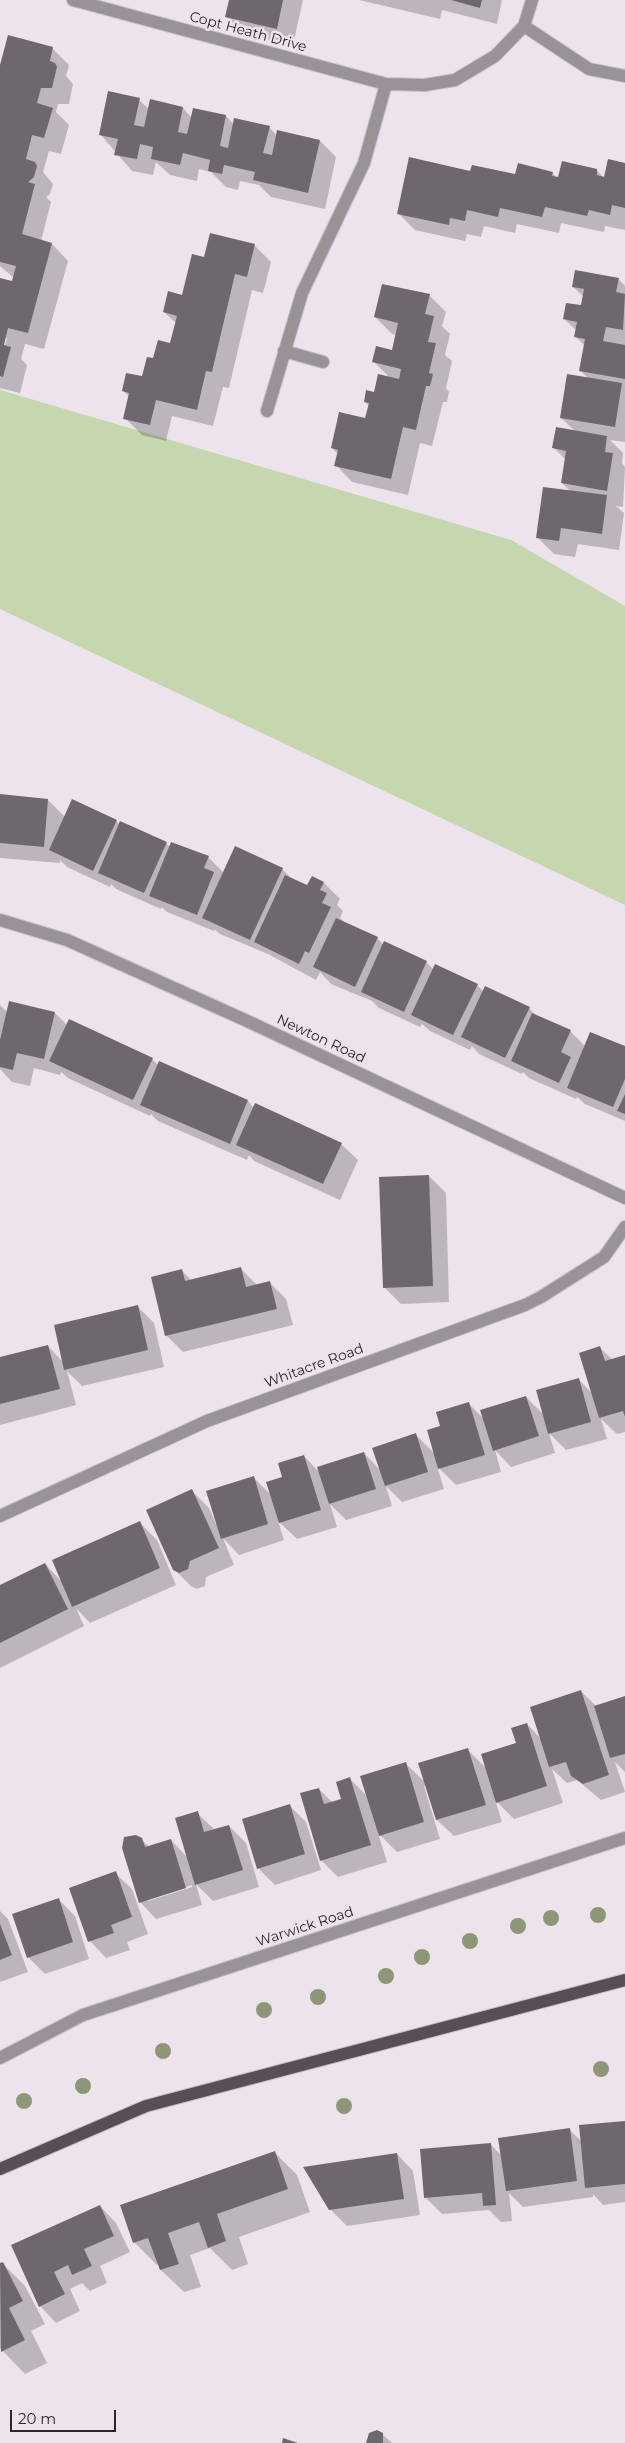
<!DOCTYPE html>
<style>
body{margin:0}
#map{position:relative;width:625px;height:2443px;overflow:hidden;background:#ece3ed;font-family:Montserrat,sans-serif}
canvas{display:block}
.scale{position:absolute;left:10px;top:2410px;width:106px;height:22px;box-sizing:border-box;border:2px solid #292629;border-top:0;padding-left:6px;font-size:15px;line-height:18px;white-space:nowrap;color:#292629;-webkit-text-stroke:4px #ece3ed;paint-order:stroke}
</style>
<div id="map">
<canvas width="625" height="2443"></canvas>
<div class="scale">20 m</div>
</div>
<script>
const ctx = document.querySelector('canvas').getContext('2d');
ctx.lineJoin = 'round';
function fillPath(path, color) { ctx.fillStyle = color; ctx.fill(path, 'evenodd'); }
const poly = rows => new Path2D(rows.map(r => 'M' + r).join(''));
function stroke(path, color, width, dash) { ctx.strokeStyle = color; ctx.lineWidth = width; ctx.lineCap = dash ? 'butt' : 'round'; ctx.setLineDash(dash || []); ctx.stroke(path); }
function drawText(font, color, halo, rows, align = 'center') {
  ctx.font = font + ' Montserrat,sans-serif'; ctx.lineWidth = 5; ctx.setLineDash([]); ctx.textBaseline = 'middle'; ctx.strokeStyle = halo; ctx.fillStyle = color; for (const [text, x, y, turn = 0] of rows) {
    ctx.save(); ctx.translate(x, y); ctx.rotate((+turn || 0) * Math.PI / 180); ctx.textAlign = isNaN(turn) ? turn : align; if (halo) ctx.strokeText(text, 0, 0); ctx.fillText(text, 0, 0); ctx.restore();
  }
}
fillPath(poly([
 [0,390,511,540,625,606,625,905,0,609]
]), '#c6d6af');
fillPath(poly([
 [230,0,303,0,293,45,243,34,227,17],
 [359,0,502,0,497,24,442,10,440,19],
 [52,48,69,65,66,76,73,84,69,104,58,104,56,112,69,125,61,154,49,151,43,172,53,184,50,194,46,197,51,202,41,241,52,244,68,261,44,349,25,344,21,359,27,365,20,393,0,388,0,279,13,283,14,278,0,266,0,68],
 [4,338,7,338,3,352],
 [139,100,149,109,183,108,192,118,226,116,234,125,269,127,277,136,320,141,336,157,325,209,271,197,259,185,240,181,238,190,226,187,211,172,199,169,197,181,170,175,156,162,153,175,132,171,100,134],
 [625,164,625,230,605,226,604,232,561,223,559,233,517,224,515,233,484,226,481,237,467,234,465,241,415,230,398,213,471,172,516,176,552,173,559,179,597,170,605,179],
 [254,245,271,262,263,293,252,290,229,388,223,387,213,426,172,416,166,441,142,435,125,418,130,397,123,391,143,378,154,360,171,345,177,324,164,312,183,296,205,259],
 [618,279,625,286,625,442,610,440,623,453,622,463,625,467,623,507,616,506,624,513,619,550,578,544,575,557,554,554,537,537,571,492,562,483,566,460,554,448,575,431,561,418,589,379,580,370,585,346,576,337,577,331,564,319,582,307,584,297,573,287],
 [429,295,446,312,442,326,450,334,445,355,452,361,446,388,449,392,447,402,443,402,432,446,420,443,408,495,352,482,336,465,338,454,332,448,366,420,369,406,365,402,391,379,374,362,393,351,397,335,392,334,375,317],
 [0,796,48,800,65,817,116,821,120,825,166,843,170,847,208,857,224,873,235,848,282,869,293,880,308,887,324,883,340,899,337,905,343,911,340,918,345,923,377,938,384,945,426,962,434,970,477,985,484,992,529,1008,537,1017,570,1031,585,1046,625,1048,625,1121,585,1104,577,1097,576,1099,529,1078,523,1072,522,1074,479,1054,472,1046,470,1050,430,1031,422,1024,420,1027,379,1008,372,1001,331,984,320,972,316,980,268,954,220,934,214,929,214,931,167,912,162,907,161,909,116,889,111,884,110,887,67,867,60,860,60,863,0,858],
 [10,1003,55,1013,67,1025,152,1059,158,1065,160,1063,248,1101,254,1108,341,1144,358,1160,340,1200,254,1161,249,1155,247,1160,158,1121,151,1114,150,1116,68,1078,61,1072,60,1075,34,1068,30,1086,12,1082,0,1069,0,1005,8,1013],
 [429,1176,446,1193,449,1302,401,1304,384,1287],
 [240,1268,258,1286,270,1283,286,1299,293,1325,183,1352,167,1336,152,1278,182,1271,191,1280],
 [138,1307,154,1323,164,1367,82,1386,67,1371,76,1405,0,1425,0,1358,48,1346,63,1362],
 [600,1348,613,1360,625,1357,625,1432,617,1434,601,1419,607,1439,566,1450,549,1433,555,1453,511,1467,495,1450,501,1472,456,1485,437,1466,444,1489,402,1502,386,1486,392,1506,346,1520,330,1504,337,1527,297,1539,278,1521,284,1540,239,1555,223,1538,234,1565,206,1577,205,1586,197,1589,191,1586,174,1569,192,1491,209,1508,216,1524,253,1477,271,1495,304,1456,319,1472,364,1453,380,1470,416,1435,435,1454,442,1427,469,1404,484,1419,526,1397,544,1415,579,1380,593,1394],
 [140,1523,157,1540,176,1585,90,1623,76,1608,84,1626,0,1668,0,1586,45,1564,63,1583],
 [581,1691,596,1706,625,1698,625,1772,615,1762,625,1792,601,1800,577,1780,567,1783,552,1769,563,1803,514,1819,495,1800,502,1822,454,1836,437,1820,426,1785,424,1786,440,1839,397,1852,378,1833,387,1862,338,1877,321,1860,319,1789,333,1803,343,1800,350,1779,368,1797,405,1763,426,1783,467,1749,486,1768,518,1744,527,1724,541,1739],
 [289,1805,306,1822,321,1870,275,1885,258,1868],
 [197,1813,214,1829,229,1826,246,1843,259,1887,213,1901,196,1884,202,1905,156,1919,140,1902,141,1839,149,1847,171,1840,188,1858],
 [192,1885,192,1887,148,1901,148,1899],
 [115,1873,132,1889,148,1934,127,1942,130,1950,106,1958,90,1941],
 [58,1899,75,1916,89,1959,45,1974,28,1957],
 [0,1911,8,1919,28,1972,0,1982],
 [625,2122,625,2202,603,2205,593,2194,593,2197,523,2207,509,2193,512,2221,501,2222,489,2210,442,2214,425,2197,490,2144,502,2156,569,2129,582,2142],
 [274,2152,297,2175,310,2212,239,2237,248,2264,232,2270,210,2248,190,2255,201,2287,184,2292,161,2270,159,2264,157,2265,134,2242],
 [397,2154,413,2171,420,2215,347,2226,330,2209],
 [100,2206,116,2223,130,2252,100,2266,107,2283,90,2291,82,2283,70,2289,80,2311,56,2323,40,2306,12,2246],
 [2,2263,25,2286,45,2324,31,2331,47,2363,25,2374,0,2348,0,2264],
 [382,2434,392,2443,367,2443]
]), '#0003');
fillPath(poly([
 [229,0,283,0,277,29,225,17],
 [451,0,482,0,480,8],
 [8,35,53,47,50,61,55,63,57,67,52,88,41,88,37,103,53,108,44,138,32,135,26,159,35,162,37,166,34,177,28,182,35,184,22,234,52,243,28,333,8,328,4,345,11,347,3,377,0,376,0,278,12,281,16,266,0,262,0,65],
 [108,91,140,98,134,125,144,127,150,99,183,107,178,132,187,134,193,108,226,115,220,146,228,148,234,118,270,126,263,153,272,155,277,130,320,140,308,193,253,180,255,172,224,165,222,174,208,171,210,160,183,153,180,165,151,159,153,147,140,144,137,159,114,155,118,139,99,135],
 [409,157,470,171,472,165,515,174,518,163,553,172,552,176,558,177,562,161,597,169,597,175,604,177,608,159,625,163,625,208,612,205,610,215,589,210,587,216,545,207,542,217,500,208,498,217,467,210,465,221,450,218,449,225,397,214],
 [210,233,255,244,247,277,235,274,212,372,206,371,197,410,156,400,150,425,123,419,129,393,122,391,126,373,142,376,147,357,153,358,158,340,170,343,177,316,163,312,168,291,182,295,192,254,204,257],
 [575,270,619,278,616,292,625,294,623,330,606,327,603,341,625,345,625,379,579,371,585,339,574,337,577,322,563,319,566,303,581,305,584,289,572,287],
 [382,284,430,294,425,314,434,316,428,342,436,343,429,373,433,374,430,386,426,386,416,430,403,427,391,479,334,466,338,450,331,448,339,412,365,418,369,403,364,402,366,390,374,392,378,374,399,379,401,369,372,362,376,346,392,350,398,323,374,317],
 [567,374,622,383,615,427,560,418],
 [556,427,607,436,605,452,613,453,607,491,561,483,566,451,552,448],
 [543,487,607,495,602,534,561,528,559,541,536,538],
 [0,794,48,799,44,847,0,843],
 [72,799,117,820,93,871,49,850],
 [120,821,167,842,144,893,98,873],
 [171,842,209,856,204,868,214,872,197,915,149,896],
 [235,846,283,868,250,940,202,918],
 [285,875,307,885,312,876,324,882,320,890,327,893,322,903,331,907,309,953,305,951,299,964,254,942],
 [336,918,378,937,355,987,313,967],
 [384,941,427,961,404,1012,361,992],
 [435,964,478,984,453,1035,411,1015],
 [485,986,530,1007,505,1058,461,1037],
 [9,1001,55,1012,44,1059,17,1053,13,1070,0,1067,0,1040],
 [532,1013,571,1030,561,1052,571,1057,559,1083,511,1061],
 [69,1019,153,1058,133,1100,49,1061],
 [590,1032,625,1046,625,1079,613,1107,567,1088],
 [159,1061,248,1100,230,1144,140,1105],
 [625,1094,625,1114,617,1111],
 [255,1103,342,1143,323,1184,236,1145],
 [429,1175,433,1286,383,1288,379,1177],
 [241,1267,246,1287,270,1281,277,1309,165,1336,151,1277,182,1269,185,1281],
 [138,1305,148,1350,64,1370,54,1325],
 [48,1345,60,1389,0,1404,0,1357],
 [600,1346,605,1361,625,1355,625,1417,623,1411,599,1418,579,1353],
 [579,1378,591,1422,548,1434,536,1390],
 [526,1396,539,1436,493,1451,480,1410],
 [469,1402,485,1455,438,1469,427,1430,440,1426,436,1412],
 [416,1433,428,1472,385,1486,372,1448],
 [364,1452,376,1489,329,1504,317,1467],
 [304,1455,321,1510,279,1523,266,1482,282,1477,278,1463],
 [254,1476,268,1524,221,1539,206,1491],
 [192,1489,219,1548,190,1561,188,1569,179,1573,173,1570,146,1510],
 [140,1521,160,1568,72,1607,52,1560],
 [45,1563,68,1609,0,1643,0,1585],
 [581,1690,609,1775,583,1784,571,1776,566,1762,549,1767,530,1707],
 [625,1696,625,1754,610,1758,594,1706],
 [527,1723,547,1786,496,1803,481,1754,516,1743,511,1728],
 [468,1748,486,1805,436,1820,418,1763],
 [406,1762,424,1822,379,1836,360,1776],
 [350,1777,371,1845,320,1861,300,1793,319,1788,324,1804,341,1799,336,1782],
 [290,1804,305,1854,257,1869,242,1819],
 [198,1811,204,1832,229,1825,243,1870,195,1885,175,1818],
 [136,1835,142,1838,145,1847,171,1839,186,1888,139,1903,122,1848,124,1837],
 [116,1871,132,1917,111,1925,114,1933,88,1942,69,1888],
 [59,1898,73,1942,27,1958,12,1914],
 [0,1924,12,1955,0,1960],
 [625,2121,625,2184,585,2188,579,2125],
 [570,2128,577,2181,506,2191,498,2138],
 [491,2143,496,2205,483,2206,482,2193,424,2198,420,2149],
 [275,2151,288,2189,217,2214,226,2241,208,2248,199,2222,168,2233,179,2264,160,2270,148,2238,133,2243,120,2205],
 [397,2153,404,2199,329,2210,303,2167],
 [100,2205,114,2236,84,2249,92,2266,72,2275,68,2265,54,2272,65,2294,39,2307,11,2245],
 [3,2262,23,2301,9,2308,25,2340,1,2352,0,2263],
 [377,2430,383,2433,383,2443,366,2443,369,2433],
 [283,2438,298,2443,282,2443]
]), '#6f676f');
const minor = poly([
 [73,0,386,84,425,85,455,80,495,56,524,26,532,0],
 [524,26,589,69,625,76],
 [284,351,323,362],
 [267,411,302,293,364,163,386,84],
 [0,920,67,940,245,1020,625,1198],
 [0,1516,207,1421,525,1305,541,1297,604,1257,625,1227],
 [0,2058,83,2015,625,1838]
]);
const major = poly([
 [0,2169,146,2106,625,1980]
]);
stroke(minor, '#c9c1ca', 14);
stroke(major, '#c9c1ca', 14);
stroke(minor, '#979397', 12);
stroke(major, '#564f56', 12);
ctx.fillStyle = '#8e9677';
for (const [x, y] of [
 [598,1915],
 [551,1918],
 [518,1926],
 [470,1941],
 [422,1957],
 [386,1976],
 [318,1997],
 [264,2010],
 [163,2051],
 [601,2069],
 [83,2086],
 [24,2101],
 [344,2106]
]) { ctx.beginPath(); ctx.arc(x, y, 8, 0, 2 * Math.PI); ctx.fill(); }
drawText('14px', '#292629', '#ece3ed', [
 ["Copt Heath Drive",248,32,15],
 ["Newton Road",321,1039,25],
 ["Whitacre Road",314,1366,-20],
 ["Warwick Road",305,1927,-18]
]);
</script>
